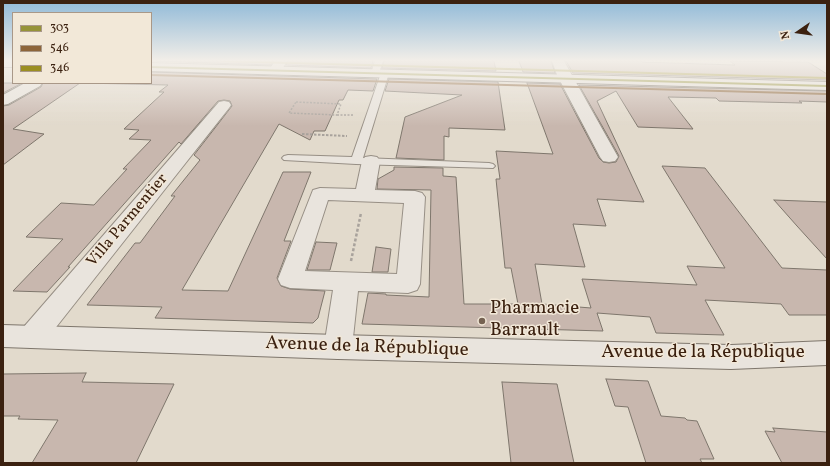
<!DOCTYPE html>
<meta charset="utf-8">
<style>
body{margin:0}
#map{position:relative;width:830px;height:466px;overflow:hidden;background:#e2dacc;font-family:Vollkorn,serif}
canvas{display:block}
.frame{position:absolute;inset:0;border:4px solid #3b2110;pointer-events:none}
.legend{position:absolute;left:12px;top:12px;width:140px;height:72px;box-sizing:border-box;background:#f2e8d8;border:1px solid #a99888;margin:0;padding:5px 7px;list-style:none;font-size:12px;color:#3b2110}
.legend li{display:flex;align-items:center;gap:8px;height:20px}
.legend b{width:20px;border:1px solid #a99888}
.north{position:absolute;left:778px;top:12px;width:40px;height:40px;-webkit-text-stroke:3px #f2e8d8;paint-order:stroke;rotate:257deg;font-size:11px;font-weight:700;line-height:16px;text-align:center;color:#3b2110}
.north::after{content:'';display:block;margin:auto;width:14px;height:18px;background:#3b2110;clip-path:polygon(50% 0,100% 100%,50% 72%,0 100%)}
</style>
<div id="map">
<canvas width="830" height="466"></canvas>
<div class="frame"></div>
<ul class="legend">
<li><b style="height:5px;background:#969339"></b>303</li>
<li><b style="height:5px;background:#8d653a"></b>546</li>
<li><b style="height:5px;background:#9b8e22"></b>346</li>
</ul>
<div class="north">N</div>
</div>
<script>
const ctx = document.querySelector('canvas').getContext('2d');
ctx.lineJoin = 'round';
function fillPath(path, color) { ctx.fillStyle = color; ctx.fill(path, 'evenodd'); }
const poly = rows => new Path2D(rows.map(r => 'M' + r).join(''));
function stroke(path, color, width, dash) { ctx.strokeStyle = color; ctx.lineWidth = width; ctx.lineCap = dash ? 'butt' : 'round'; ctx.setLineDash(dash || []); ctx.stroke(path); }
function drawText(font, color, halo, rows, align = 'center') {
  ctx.font = font + ' Vollkorn,serif'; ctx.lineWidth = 3; ctx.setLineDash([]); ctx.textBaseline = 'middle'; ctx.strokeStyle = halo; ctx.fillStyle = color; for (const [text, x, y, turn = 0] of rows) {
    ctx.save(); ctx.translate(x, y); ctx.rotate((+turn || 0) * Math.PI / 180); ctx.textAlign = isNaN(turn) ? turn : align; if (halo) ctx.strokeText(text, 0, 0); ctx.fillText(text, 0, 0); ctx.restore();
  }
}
const building = poly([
 [151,61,273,61,271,65,151,61],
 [288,61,373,61,371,68,286,65,288,61],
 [384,61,494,61,496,71,382,68,384,61],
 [519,61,551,61,555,73,523,72,519,61],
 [566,61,641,61,642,62,735,65,730,61,808,62,827,74,827,80,573,73,566,61],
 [151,72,377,79,373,91,348,90,343,100,339,100,325,131,314,131,310,140,279,124,182,290,228,291,283,172,311,172,284,241,291,241,277,278,281,286,290,289,325,291,318,318,313,323,155,318,162,307,87,305,135,243,140,243,175,196,171,196,200,160,194,155,232,106,230,101,224,100,218,101,181,144,179,142,68,267,70,267,47,292,13,291,63,239,26,237,61,203,94,205,127,169,123,169,151,140,129,139,139,130,124,129,164,92,159,92,168,85,81,83,151,83,151,72],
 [389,79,498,82,505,130,449,128,449,137,444,136,444,160,396,158,405,117,462,95,385,91,389,79],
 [3,83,22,83,3,93,3,83],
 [43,83,80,83,13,129,44,134,3,165,3,106,9,105,41,87,43,83],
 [527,83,560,84,599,158,603,162,609,163,616,162,619,156,579,85,827,91,827,102,799,101,802,103,719,101,716,98,668,97,693,129,638,127,616,91,597,101,644,202,597,199,606,226,573,224,585,267,535,264,542,304,591,308,582,279,697,285,687,266,725,268,662,166,705,168,782,268,827,270,827,315,789,315,781,304,705,300,724,335,656,333,650,317,597,313,603,331,362,324,368,293,386,294,386,295,429,297,431,190,377,189,378,179,394,170,394,167,443,168,443,176,456,177,464,304,518,304,511,268,505,268,496,179,500,179,496,151,553,154,527,83],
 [774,200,827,202,827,259,797,226,774,200],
 [316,242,337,243,330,270,307,270,316,242],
 [376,247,391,249,388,272,372,272,376,247],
 [86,373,82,382,174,384,136,463,32,463,58,420,18,419,20,416,3,416,3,374,86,373],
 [606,379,648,381,661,416,685,418,687,420,697,421,714,459,700,459,702,463,646,463,628,407,615,406,606,379],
 [502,382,557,384,574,463,511,463,502,382],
 [773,428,827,432,827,463,782,463,765,431,775,432,773,428]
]);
fillPath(building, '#c8b7ae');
stroke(building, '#7e766c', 1);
const lane = poly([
 [375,61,383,61,379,73,375,76,371,73,375,61],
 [385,70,389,73,363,158,489,163,493,164,495,166,493,168,356,164,284,160,282,158,284,156,288,155,352,157,381,73,385,70]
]);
const street = poly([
 [275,61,287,61,280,73,275,74,270,73,269,70,275,61],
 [552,61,564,61,618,157,615,161,609,162,603,161,600,157,557,75,552,61],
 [224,101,229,102,231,105,229,108,42,345,32,348,22,345,18,337,22,329,219,102,224,101],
 [371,156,377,157,380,161,375,190,415,191,422,193,425,197,420,284,417,290,408,293,358,291,352,347,348,355,338,359,328,355,324,347,333,290,290,288,281,285,278,279,313,190,320,188,356,189,362,161,365,157,371,156],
 [328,200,404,203,397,274,305,271,328,200]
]);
const secondary = poly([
 [3,61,13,61,13,67,3,67,3,61],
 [151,63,827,82,827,90,151,71,151,63],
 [25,83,42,83,40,86,8,104,3,105,3,95,25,83],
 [3,325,338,335,731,345,827,341,827,365,731,369,338,359,3,347,3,325]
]);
stroke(lane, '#978f85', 2);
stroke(street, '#978f85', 2);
stroke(secondary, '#7e766c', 2);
stroke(poly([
 [296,102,341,104,337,115,289,113,296,102],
 [337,115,354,115]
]), '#a8a29c', 1.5, [2, 1.5]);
stroke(poly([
 [302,134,347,136]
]), '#a8a29c', 2, [2.5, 1.5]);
stroke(poly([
 [351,261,361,213]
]), '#a8a29c', 2.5, [3, 2]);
fillPath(lane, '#e9e4dd');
fillPath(street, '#e9e4dd');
fillPath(secondary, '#e9e4dd');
fillPath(poly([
 [151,66,827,85,827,87,151,68,151,66]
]), '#969339');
fillPath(poly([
 [151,74,827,93,827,95,151,76,151,74]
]), '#8d653a');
fillPath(poly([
 [222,61,262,61,827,77,827,79,224,62,222,61]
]), '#9b8e22');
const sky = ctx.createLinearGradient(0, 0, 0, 126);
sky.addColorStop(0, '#91bad8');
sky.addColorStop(0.48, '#f2eee8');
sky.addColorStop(1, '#f2eee800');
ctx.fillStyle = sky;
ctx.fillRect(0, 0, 830, 126);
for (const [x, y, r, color] of [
 [482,321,4,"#756252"]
]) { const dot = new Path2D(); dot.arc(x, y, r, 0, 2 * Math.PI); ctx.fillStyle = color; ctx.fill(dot); stroke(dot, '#f2e8d8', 1.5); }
drawText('16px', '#3b2110', '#f2e8d8', [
 ["Villa Parmentier",128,221,-50]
]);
drawText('19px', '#3b2110', '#f2e8d8', [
 ["Pharmacie",490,310],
 ["Barrault",490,332]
], 'left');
drawText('19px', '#3b2110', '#f2e8d8', [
 ["Avenue de la République",367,348,2],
 ["Avenue de la République",703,354]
]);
</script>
